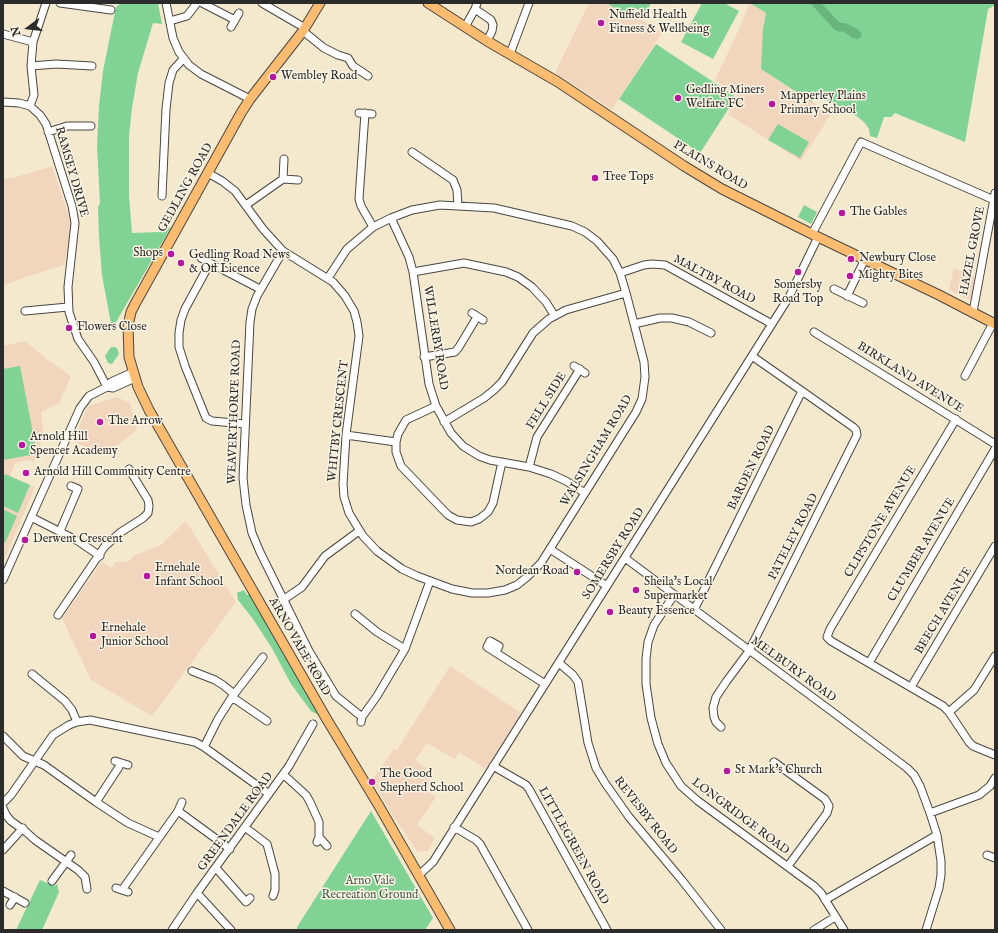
<!DOCTYPE html>
<style>
body{margin:0}
#map{position:relative;width:998px;height:933px;overflow:hidden;background:#f4e8cd;font-family:"IM FELL English",serif}
canvas{display:block}
.frame{position:absolute;inset:0;border:4px solid #2b2b2b;pointer-events:none}
.north{position:absolute;left:8px;top:8px;width:40px;height:40px;-webkit-text-stroke:3px #fcf5e5;paint-order:stroke;rotate:255deg;font-size:11px;font-weight:700;line-height:16px;text-align:center;color:#2b2b2b}
.north::after{content:'';display:block;margin:auto;width:14px;height:18px;background:#2b2b2b;clip-path:polygon(50% 0,100% 100%,50% 72%,0 100%)}
</style>
<div id="map">
<canvas width="998" height="933"></canvas>
<div class="frame"></div>
<div class="north">N</div>
</div>
<script>
const ctx = document.querySelector('canvas').getContext('2d');
ctx.lineJoin = 'round';
function fillPath(path, color) { ctx.fillStyle = color; ctx.fill(path, 'evenodd'); }
const poly = rows => new Path2D(rows.map(r => 'M' + r).join(''));
function stroke(path, color, width, dash) { ctx.strokeStyle = color; ctx.lineWidth = width; ctx.lineCap = dash ? 'butt' : 'round'; ctx.setLineDash(dash || []); ctx.stroke(path); }
function drawText(font, color, halo, rows, align = 'center') {
  ctx.font = font + ' "IM FELL English",serif'; ctx.lineWidth = 3; ctx.setLineDash([]); ctx.textBaseline = 'middle'; ctx.strokeStyle = halo; ctx.fillStyle = color; for (const [text, x, y, turn = 0] of rows) {
    ctx.save(); ctx.translate(x, y); ctx.rotate((+turn || 0) * Math.PI / 180); ctx.textAlign = isNaN(turn) ? turn : align; if (halo) ctx.strokeText(text, 0, 0); ctx.fillText(text, 0, 0); ctx.restore();
  }
}
fillPath(poly([
 [589,3,607,3,629,17,631,13,662,33,612,109,555,73],
 [750,3,766,13,763,29,761,69,831,114,801,161,728,114,739,97,715,80,735,38],
 [52,166,68,214,70,224,70,236,64,265,23,278,3,286,3,179,16,177],
 [954,268,975,277,971,301,949,290],
 [25,341,48,360,71,376,59,403,41,412,44,436,34,462,29,460,15,463,10,476,35,487,3,563,3,346],
 [117,397,130,403,137,430,104,456,73,441,88,406],
 [186,521,236,602,152,716,91,680,62,618,102,562,112,568,115,562,127,562,130,560,133,556,161,545],
 [450,666,521,713,486,769,459,752,455,759,427,743,415,760,428,769,424,776,431,781,426,790,436,797,417,825,435,838,428,851,418,852,393,816,372,780,394,749,397,750]
]), '#f2d5bd');
fillPath(poly([
 [121,3,158,3,162,24,153,23,138,73,132,108,129,136,129,196,132,233,160,232,171,227,112,329,102,275,99,236,98,207,100,203,97,146,99,106,103,71,116,7],
 [607,3,651,3,647,11,640,11,635,8,629,18],
 [702,3,724,3,739,11,713,59,681,42],
 [750,3,995,3,995,5,988,9,965,142,895,113,891,117,884,117,877,138,870,136,869,129,865,123,858,117,837,105,816,96,812,102,761,69,763,29,766,13],
 [656,44,736,97,700,153,619,99],
 [778,124,809,142,800,158,768,140],
 [804,205,817,212,811,224,798,217],
 [111,347,114,347,117,348,119,354,112,364,108,363,105,356],
 [20,366,37,454,3,460,3,369],
 [5,474,30,485,18,513,3,506,3,479],
 [3,509,17,516,5,543,3,542],
 [244,590,247,595,250,594,320,716,311,711,291,684,273,650,253,619,238,600,237,593],
 [371,811,433,918,425,930,297,930,297,927],
 [40,880,55,886,57,884,59,892,42,930,16,930]
]), '#81d395');
fillPath(poly([
 [810,3,821,3,840,23,845,23,858,29,862,34,861,37,858,39,852,38,843,31,840,32,835,30]
]), '#68b57e');
const minor = poly([
 [60,3,111,10],
 [166,3,173,38,179,52,189,65,201,74,250,99],
 [202,3,235,20],
 [262,3,305,28],
 [477,3,475,9,491,20,493,25,492,31,487,41],
 [170,21,187,16,197,3],
 [231,27,239,13],
 [465,27,475,9],
 [303,31,324,48,338,55,348,58,353,66,368,76],
 [3,34,33,42],
 [510,54,529,3],
 [31,66,56,64,92,66],
 [3,102,19,103,30,106,40,115,46,124,72,206,75,223,68,287,69,312,78,339,94,362,107,387],
 [30,106,34,95,31,66,33,42,46,3],
 [359,113,372,114],
 [365,113,359,199,361,206,373,227],
 [48,132,67,126,91,126],
 [412,152,453,180,457,190,458,205],
 [284,159,283,179,298,180],
 [208,173,222,181,235,191,263,229,283,251,333,282,345,296,354,311,357,322,359,336,346,435,343,484,344,497,349,513,363,536,377,551,402,569,417,576,452,589,472,593,488,593,505,590,517,585,527,577,541,563,636,412,642,399,645,377,644,362,626,293,620,273,613,259,597,241,585,232,572,226,494,208,440,205,412,210,391,218,373,227,347,249,328,278],
 [162,196,166,109,169,83,173,70,184,58],
 [246,205,283,179],
 [391,218,409,257,413,272,429,384,436,406,451,433,463,446,479,456,490,460,529,467,551,474,566,481,585,493],
 [812,234,861,142,994,200],
 [283,251,257,296,252,309,250,322,243,478,246,505,252,533,260,552,309,651,336,696,362,717],
 [201,258,210,263],
 [413,272,464,263,506,272,518,277,532,287,546,302,554,315],
 [620,273,644,265,652,264,665,265,772,324],
 [834,289,863,303],
 [847,296,865,259],
 [25,311,68,307],
 [973,312,995,193],
 [472,313,483,320],
 [634,324,660,318,672,318,689,322,711,333],
 [814,332,995,444],
 [424,357,455,352,459,347,477,317],
 [574,366,585,373],
 [965,376,993,323],
 [107,387,111,382,133,372],
 [436,406,406,420,398,434,396,442,396,452,401,466,448,515,457,520,471,522,479,519,488,512,493,503,502,462],
 [956,419,830,629,827,637,831,641,943,706,949,712,969,742,973,746,995,755],
 [444,422,484,398,494,390,502,382,533,333,549,319,566,310,626,293],
 [245,424,212,421,206,418,185,366,179,347,179,333,181,320,185,309,210,263,260,289],
 [346,435,396,442],
 [529,467,537,437,580,369],
 [31,517,78,541,100,556],
 [60,531,78,489,71,486],
 [550,549,607,586],
 [625,558,834,713,907,768,914,775,920,786,930,813,937,835,941,861,941,875,939,888,926,930],
 [3,580,80,408,89,396,107,387,113,388,135,378],
 [674,595,654,625,648,642,646,659,646,684,651,718,658,744,666,763,681,786,698,801,814,886,821,893,844,930],
 [283,600,302,587,325,556,359,531],
 [694,610,802,391,752,356],
 [355,614,377,632,405,649],
 [58,615,105,546,121,532,143,518,148,513,149,506,148,500,129,469],
 [496,652,499,646,490,641,487,647,545,684],
 [559,663,573,675,578,682,588,743,596,768,605,783,629,817,681,879,721,930],
 [869,663,995,449],
 [192,671,215,680,223,685,234,694],
 [32,674,65,701,72,710,77,722],
 [911,687,995,546],
 [232,697,267,721],
 [949,712,974,690,995,656],
 [361,722,362,717,377,696,405,649,430,581],
 [721,727,716,722,714,717,713,708,716,697,726,682,749,651,857,435,856,430,853,427,802,391],
 [3,736,23,756,44,765,96,802],
 [204,747,218,719,232,697,263,657],
 [115,761,128,765],
 [774,762,825,799,829,806,827,813,788,866],
 [120,763,119,767,96,802,128,823,159,837],
 [493,766,526,785,529,789,607,930],
 [284,775,306,795,310,802,319,822,319,837,317,842],
 [3,803,11,795,53,735,69,725,77,722,90,720,195,742,204,747,269,794],
 [3,808,6,815,11,821,25,831,35,840,78,870,85,877,87,889],
 [178,811,182,802],
 [930,813,979,795,990,786,995,778],
 [454,827,476,840,480,844,528,930],
 [246,828,267,844,275,874,275,890,273,896],
 [319,837,327,846],
 [3,850,23,828],
 [987,855,995,858],
 [216,868,246,902,250,898],
 [419,875,433,862,772,324,789,297,818,237],
 [52,881,71,855],
 [116,888,128,892],
 [122,890,178,811,230,849],
 [3,891,25,903],
 [197,893,231,930],
 [825,900,937,835],
 [10,905,15,897],
 [172,930,197,893,289,766,313,724],
 [814,930,835,917]
]);
const major = poly([
 [320,3,303,31,250,99,241,113,135,304,131,312,128,326,129,357,138,387,149,410,326,718,379,806,450,930],
 [428,3,487,41,558,82,684,166,722,189,818,237,939,295,995,324]
]);
stroke(minor, '#494743', 9);
stroke(major, '#494743', 11);
stroke(minor, '#fff', 7);
stroke(major, '#febc70', 9);
for (const [x, y, r, color] of [
 [601,23,4,"#b5179e"],
 [273,77,4,"#b5179e"],
 [678,98,4,"#b5179e"],
 [772,104,4,"#b5179e"],
 [595,178,4,"#b5179e"],
 [842,213,4,"#b5179e"],
 [171,254,4,"#b5179e"],
 [851,259,4,"#b5179e"],
 [181,263,4,"#b5179e"],
 [798,272,4,"#b5179e"],
 [850,276,4,"#b5179e"],
 [69,328,4,"#b5179e"],
 [100,422,4,"#b5179e"],
 [22,445,4,"#b5179e"],
 [26,473,4,"#b5179e"],
 [25,540,4,"#b5179e"],
 [577,572,4,"#b5179e"],
 [147,576,4,"#b5179e"],
 [636,590,4,"#b5179e"],
 [610,612,4,"#b5179e"],
 [93,636,4,"#b5179e"],
 [727,771,4,"#b5179e"],
 [372,782,4,"#b5179e"]
]) { const dot = new Path2D(); dot.arc(x, y, r, 0, 2 * Math.PI); ctx.fillStyle = color; ctx.fill(dot); stroke(dot, '#fcf5e5', 1.5); }
drawText('12px', '#2b2b2b', '#fcf5e5', [
 ["Nuffield Health",609,16],
 ["Fitness & Wellbeing",609,30],
 ["Wembley Road",281,77],
 ["Gedling Miners",686,91],
 ["Welfare FC",686,105],
 ["Mapperley Plains",780,97],
 ["Primary School",780,111],
 ["Tree Tops",603,178],
 ["The Gables",850,213],
 ["Shops",163,254,"right"],
 ["Gedling Road News",189,256],
 ["& Off Licence",189,270],
 ["Newbury Close",859,259],
 ["Mighty Bites",858,276],
 ["Somersby",798,286,"center"],
 ["Road Top",798,300,"center"],
 ["Flowers Close",77,328],
 ["The Arrow",108,422],
 ["Arnold Hill",30,438],
 ["Spencer Academy",30,452],
 ["Arnold Hill Community Centre",34,473],
 ["Derwent Crescent",33,540],
 ["Ernehale",155,569],
 ["Infant School",155,583],
 ["Nordean Road",569,572,"right"],
 ["Sheila's Local",644,583],
 ["Supermarket",644,597],
 ["Beauty Essence",618,612],
 ["Ernehale",101,629],
 ["Junior School",101,643],
 ["St Mark's Church",735,771],
 ["The Good",380,775],
 ["Shepherd School",380,789]
], 'left');
drawText('12px', '#2b2b2b', '#fcf5e5', [
 ["PLAINS ROAD",710,166,31],
 ["RAMSEY DRIVE",71,172,74],
 ["GEDLING ROAD",186,188,-61],
 ["HAZEL GROVE",973,251,-79],
 ["MALTBY ROAD",714,280,28],
 ["WILLERBY ROAD",435,338,81],
 ["BIRKLAND AVENUE",910,378,32],
 ["FELL SIDE",547,401,-58],
 ["WEAVERTHORPE ROAD",235,412,-88],
 ["WHITBY CRESCENT",339,421,-84],
 ["WALSINGHAM ROAD",597,451,-59],
 ["BARDEN ROAD",752,468,-64],
 ["CLIPSTONE AVENUE",881,522,-59],
 ["PATELEY ROAD",794,537,-63],
 ["CLUMBER AVENUE",922,550,-59],
 ["SOMERSBY ROAD",614,554,-58],
 ["BEECH AVENUE",944,611,-59],
 ["ARNO VALE ROAD",299,647,60],
 ["MELBURY ROAD",793,670,36],
 ["REVESBY ROAD",645,816,52],
 ["LONGRIDGE ROAD",740,817,37],
 ["GREENDALE ROAD",236,822,-54],
 ["LITTLEGREEN ROAD",573,846,61]
]);
drawText('12px', '#455d4b', '#fcf5e5', [
 ["Arno Vale",370,882],
 ["Recreation Ground",370,896]
]);
</script>
